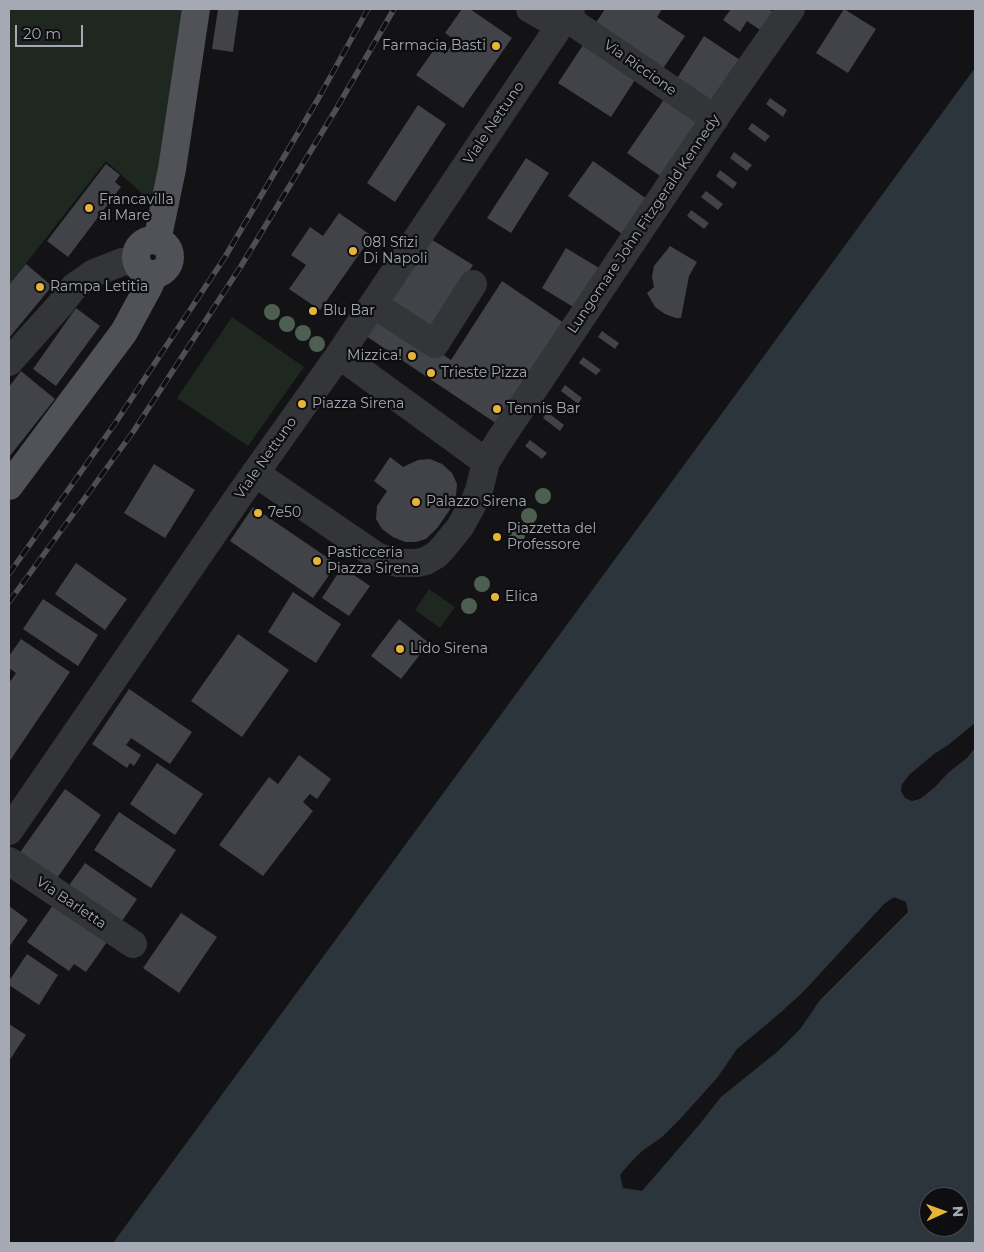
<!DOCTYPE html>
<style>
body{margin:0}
#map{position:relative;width:984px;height:1252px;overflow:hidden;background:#131315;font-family:Montserrat,sans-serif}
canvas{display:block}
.frame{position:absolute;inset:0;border:10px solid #a5a9b4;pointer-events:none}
.north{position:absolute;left:919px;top:1187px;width:50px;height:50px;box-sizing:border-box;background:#0e0e10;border:1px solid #4a4c52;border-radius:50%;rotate:88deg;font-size:14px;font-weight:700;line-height:20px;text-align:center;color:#a5a9b4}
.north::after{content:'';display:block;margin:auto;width:18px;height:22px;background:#e7b339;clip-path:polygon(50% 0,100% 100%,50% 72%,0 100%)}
.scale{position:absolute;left:15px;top:25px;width:68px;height:22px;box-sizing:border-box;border:2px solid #a5a9b4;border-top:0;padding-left:6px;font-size:15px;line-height:18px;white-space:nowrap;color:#a5a9b4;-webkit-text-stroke:4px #0e0e10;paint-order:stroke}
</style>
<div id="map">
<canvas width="984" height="1252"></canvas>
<div class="frame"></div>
<div class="north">N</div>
<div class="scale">20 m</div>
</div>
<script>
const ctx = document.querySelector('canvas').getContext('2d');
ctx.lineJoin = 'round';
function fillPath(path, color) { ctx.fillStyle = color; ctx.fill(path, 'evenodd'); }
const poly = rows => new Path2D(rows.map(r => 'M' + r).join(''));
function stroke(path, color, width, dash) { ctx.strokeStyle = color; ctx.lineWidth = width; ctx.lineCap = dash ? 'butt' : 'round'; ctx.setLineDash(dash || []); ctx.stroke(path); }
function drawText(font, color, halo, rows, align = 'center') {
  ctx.font = font + ' Montserrat,sans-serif'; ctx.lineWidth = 4.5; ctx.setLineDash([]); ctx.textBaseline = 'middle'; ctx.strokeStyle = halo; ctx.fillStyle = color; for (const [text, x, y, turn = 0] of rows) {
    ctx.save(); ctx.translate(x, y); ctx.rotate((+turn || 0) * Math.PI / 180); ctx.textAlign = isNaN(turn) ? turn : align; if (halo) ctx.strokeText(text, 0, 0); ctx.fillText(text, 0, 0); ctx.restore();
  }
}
fillPath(poly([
 [9,9,182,9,166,140,153,193,146,197,106,161,10,284],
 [232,317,304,367,248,446,177,398],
 [429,589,455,607,440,628,415,610]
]), '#1f2721');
fillPath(poly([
 [975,68,975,1243,113,1243,643,521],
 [929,1197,959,1197,959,1227,929,1227]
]), '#2d353c');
fillPath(poly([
 [975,723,975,748,967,758,949,772,935,787,920,799,912,801,905,798,901,791,902,784,910,774,934,754,948,745],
 [894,897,906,902,908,912,820,1000,801,1028,777,1052,721,1097,699,1125,642,1191,623,1188,620,1175,629,1164,642,1151,662,1137,680,1119,717,1078,737,1049,780,1013,804,991,884,904]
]), '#131315');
fillPath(poly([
 [218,9,239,9,233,52,212,49],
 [462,9,470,9,512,38,463,108,416,75,436,47,445,54,455,40,445,33],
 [605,9,662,9,657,17,685,36,662,70,595,24],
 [731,9,769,9,776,14,763,32,747,21,740,32,723,20],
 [844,9,876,29,848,73,816,53],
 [704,36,743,62,713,109,674,83],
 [583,45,635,80,611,117,558,83],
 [667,95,706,122,666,180,627,153],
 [770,98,787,110,783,117,766,104],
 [418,105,446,124,395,202,367,183],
 [752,123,770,136,765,142,748,129],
 [734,152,752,165,747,171,730,158],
 [526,158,549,173,511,233,487,218],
 [593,161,647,199,622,234,568,196],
 [106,164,120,175,115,182,121,187,68,257,47,241],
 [720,170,737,183,733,189,716,176],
 [706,191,723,204,718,210,701,197],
 [691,210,709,223,704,229,687,216],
 [339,213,372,236,320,310,289,289,306,265,291,255,310,227,323,236],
 [429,238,473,265,431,333,387,306],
 [670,246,697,262,689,276,681,318,676,318,665,314,655,307,647,293,654,287,652,277,654,266],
 [566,248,599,268,575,308,542,288],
 [26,264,52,286,9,338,9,285],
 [502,281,564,323,497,424,366,336,382,313,451,360],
 [76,308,100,326,56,386,33,369],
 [602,331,619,343,615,349,598,337],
 [583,357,601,370,596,375,579,363],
 [21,371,55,399,9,457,9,387],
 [565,385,582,398,578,404,561,391],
 [547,412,564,425,560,431,543,418],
 [530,440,547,453,542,459,525,446],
 [390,457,403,467,418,460,430,459,442,464,452,473,457,484,456,495,451,508,438,527,426,539,416,542,405,542,393,537,382,529,376,519,377,506,387,491,374,481],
 [154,464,195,490,165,538,124,513],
 [253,507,337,564,313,598,230,541],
 [76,563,127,599,105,630,55,594],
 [342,567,370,586,349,616,322,598],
 [293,592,341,624,316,663,268,632],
 [43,599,98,635,78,666,23,629],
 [399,619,429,643,401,679,371,656],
 [238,634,289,670,242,737,191,701],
 [21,639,70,672,9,762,9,683,16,673,9,668,9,656],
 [129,689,192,732,170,764,131,738,126,745,141,755,134,766,130,763,127,768,92,744],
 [299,755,331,779,317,799,310,794,303,802,313,811,263,876,219,845,269,777,278,784],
 [157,763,203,794,175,835,130,804],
 [65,789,101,815,53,884,16,858],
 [119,812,176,850,151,888,94,850],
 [85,863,137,899,118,927,65,891],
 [53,905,107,942,86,972,74,964,69,971,27,942],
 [9,906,28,920,9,947],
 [181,913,217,937,179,993,143,968],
 [27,954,58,975,39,1005,9,985,9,981],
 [9,1024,26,1035,9,1061]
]), '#424348');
stroke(poly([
 [530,9,559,25],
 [565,17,715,119],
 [373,304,435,344,473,284],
 [339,355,486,462],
 [9,362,60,305,74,287,94,273,122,262,137,261],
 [255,473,378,557,398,563,417,563,426,561,436,555,442,549,460,527,475,500,479,491,486,462,499,441,725,103,791,9],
 [9,831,239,496,339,355,571,9],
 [9,861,133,944]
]), '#343539', 28);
stroke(poly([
 '136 257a17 17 0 1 1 34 0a17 17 0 1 1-34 0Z',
 [157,241,172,169,196,9],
 [9,486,124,332,149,286,154,274]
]), '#505258', 28);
const rail = poly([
 [9,574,116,422,225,257,318,99,368,9],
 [9,602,133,432,241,266,335,111,394,9]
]);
stroke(rail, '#4d4f54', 5.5);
stroke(rail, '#0e0e10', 4, [11]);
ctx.fillStyle = '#4d5f50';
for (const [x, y] of [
 [272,312],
 [287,324],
 [303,333],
 [317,344],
 [543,496],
 [529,516],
 [517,535],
 [482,584],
 [469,606]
]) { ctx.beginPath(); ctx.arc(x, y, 8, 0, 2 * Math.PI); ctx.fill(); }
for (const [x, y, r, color] of [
 [496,46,5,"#e7b339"],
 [89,208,5,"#e7b339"],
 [353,251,5,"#e7b339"],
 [40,287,5,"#e7b339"],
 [313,311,5,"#e7b339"],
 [412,356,5,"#e7b339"],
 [431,373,5,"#e7b339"],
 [302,404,5,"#e7b339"],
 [497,409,5,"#e7b339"],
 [416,502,5,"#e7b339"],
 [258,513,5,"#e7b339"],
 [497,537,5,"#e7b339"],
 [317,561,5,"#e7b339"],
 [495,597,5,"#e7b339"],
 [400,649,5,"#e7b339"]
]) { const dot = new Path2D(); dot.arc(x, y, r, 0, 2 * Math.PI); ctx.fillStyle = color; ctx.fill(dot); stroke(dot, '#0e0e10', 2); }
drawText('14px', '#a5a9b4', '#0e0e10', [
 ["Farmacia Basti",486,46,"right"],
 ["Francavilla",99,200],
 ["al Mare",99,216],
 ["081 Sfizi",363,243],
 ["Di Napoli",363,259],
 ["Rampa Letitia",50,287],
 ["Blu Bar",323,311],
 ["Mizzica!",402,356,"right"],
 ["Trieste Pizza",441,373],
 ["Piazza Sirena",312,404],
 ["Tennis Bar",507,409],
 ["Palazzo Sirena",426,502],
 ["7e50",268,513],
 ["Piazzetta del",507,529],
 ["Professore",507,545],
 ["Pasticceria",327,553],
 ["Piazza Sirena",327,569],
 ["Elica",505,597],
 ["Lido Sirena",410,649]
], 'left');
drawText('14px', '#a5a9b4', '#0e0e10', [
 ["Via Riccione",640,68,35],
 ["Viale Nettuno",494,123,-56],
 ["Lungomare John Fitzgerald Kennedy",644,224,-56],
 ["Viale Nettuno",266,458,-55],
 ["Via Barletta",71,903,34]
]);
</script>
